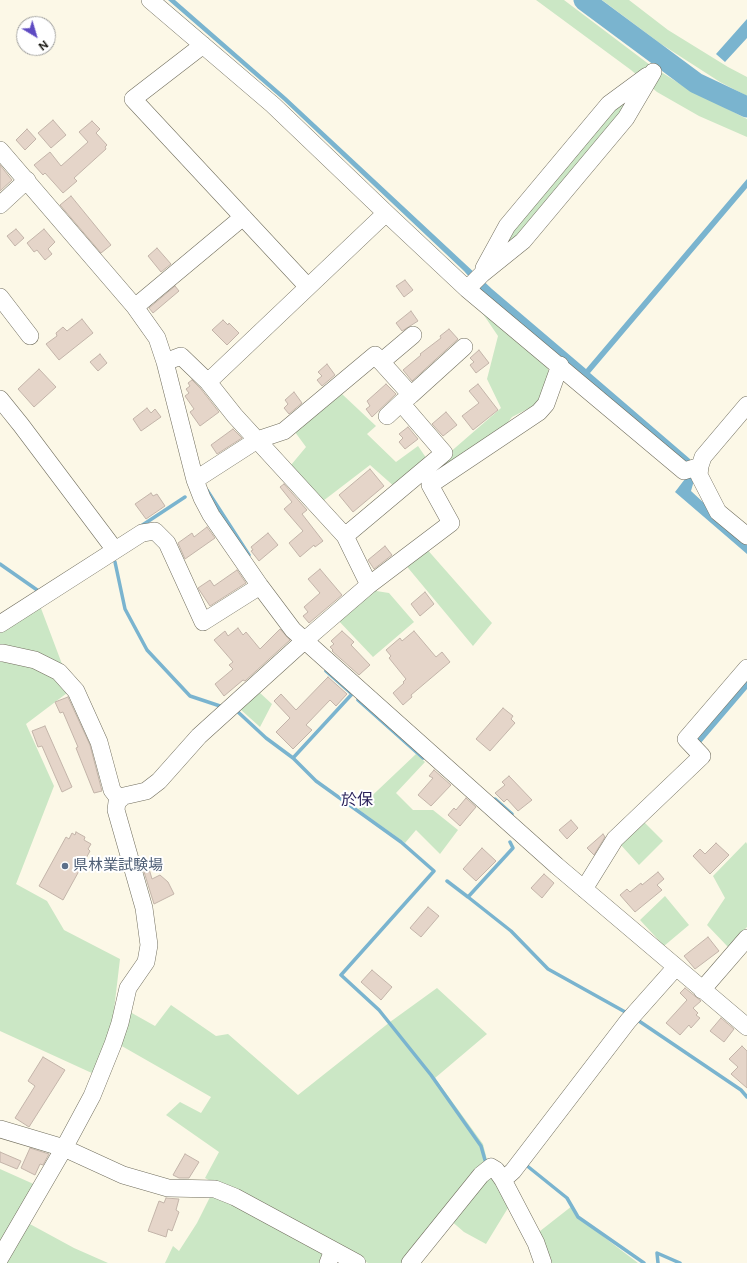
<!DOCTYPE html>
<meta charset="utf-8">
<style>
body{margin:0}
#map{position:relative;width:747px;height:1263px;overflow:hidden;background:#fcf8e7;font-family:Figtree,sans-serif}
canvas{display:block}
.north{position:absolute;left:16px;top:16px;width:40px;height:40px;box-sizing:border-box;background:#fff;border:1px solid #a1a19f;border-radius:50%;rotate:142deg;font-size:11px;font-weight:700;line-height:16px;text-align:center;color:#15140e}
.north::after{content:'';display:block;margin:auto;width:14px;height:18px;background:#5e4ac2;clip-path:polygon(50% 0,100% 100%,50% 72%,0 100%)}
</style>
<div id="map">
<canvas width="747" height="1263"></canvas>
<div class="north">N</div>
</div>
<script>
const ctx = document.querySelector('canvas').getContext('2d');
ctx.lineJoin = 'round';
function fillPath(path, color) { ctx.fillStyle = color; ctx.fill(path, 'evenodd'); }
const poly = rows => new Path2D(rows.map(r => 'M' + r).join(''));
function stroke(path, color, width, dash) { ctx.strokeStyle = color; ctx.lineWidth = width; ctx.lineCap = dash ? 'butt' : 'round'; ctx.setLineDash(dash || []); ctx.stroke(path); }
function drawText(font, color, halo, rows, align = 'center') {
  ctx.font = font + ' Figtree,"Noto Sans JP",sans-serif'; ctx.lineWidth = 4; ctx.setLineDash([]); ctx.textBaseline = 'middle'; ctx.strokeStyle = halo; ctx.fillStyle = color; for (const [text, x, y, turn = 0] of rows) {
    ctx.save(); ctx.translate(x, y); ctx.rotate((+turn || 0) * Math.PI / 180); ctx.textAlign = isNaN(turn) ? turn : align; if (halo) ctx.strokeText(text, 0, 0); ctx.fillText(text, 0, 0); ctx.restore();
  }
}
fillPath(poly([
 [536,0,564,0,650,65,688,89,747,119,747,137,699,116,657,92,631,70],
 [602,0,629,0,668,30,728,67,747,77,747,96,720,82,661,44],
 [641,86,520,239,497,257,510,229,610,108],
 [479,308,546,362,551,380,543,401,512,417,496,438,426,481,425,474,501,408,487,379,498,336],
 [342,394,376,426,367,434,396,462,418,446,429,462,396,488,370,465,323,501,291,465,306,447,295,432],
 [425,547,492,623,473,646,404,563],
 [370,590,389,593,414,622,373,657,336,618],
 [39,603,65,672,0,650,0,629],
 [0,658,35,664,71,690,26,724,54,786,16,884,47,901,64,930,120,959,111,1035,94,1074,0,1031],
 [259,692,272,704,260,727,240,709],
 [416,754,425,762,396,793,413,810,433,810,458,830,440,854,416,830,405,843,358,809],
 [642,820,663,841,639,865,620,844],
 [746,842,747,844,747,927,728,947,707,925,725,898,713,876],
 [665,896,689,925,664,946,640,920],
 [437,988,487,1034,435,1078,483,1144,488,1164,403,1263,368,1263,283,1217,325,1253,321,1263,165,1263,173,1246,179,1251,197,1223,211,1195,247,1200,205,1178,219,1152,166,1115,180,1102,201,1113,211,1097,120,1045,130,1012,155,1026,171,1005,216,1036,228,1034,298,1095,390,1022],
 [0,1169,38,1186,0,1247],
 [490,1172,511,1203,486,1244,464,1232,449,1219],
 [572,1206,579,1218,638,1263,546,1263,535,1235],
 [28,1223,74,1248,108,1263,3,1263]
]), '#cbe7c5');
fillPath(poly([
 [168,0,175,0,286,97,492,289,586,369,747,179,747,188,590,373,690,459,695,477,691,491,747,543,747,554,675,492,688,475,484,294,464,271,283,100],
 [747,19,747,38,725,62,716,54],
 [747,681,747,689,700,744,696,740]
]), '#7ab4cf');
stroke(poly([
 [207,490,249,555],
 [141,526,185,497],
 [115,562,125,609,147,650,190,696,220,706],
 [0,564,40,592],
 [358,700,423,758],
 [238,712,266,738,293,758,316,781,401,842,434,871,341,975,379,1010,431,1075,481,1146,485,1160],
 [293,758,352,694,326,671],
 [495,799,512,814],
 [510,842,513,848,468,897,511,931,548,969,627,1013],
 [447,881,468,897],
 [636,1019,741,1090,747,1097],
 [526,1165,567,1198,578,1217,644,1263],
 [658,1263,657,1253,680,1263]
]), '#7ab4cf', 3.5);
stroke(poly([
 [584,0,696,83,747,107]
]), '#7ab4cf', 21);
const building = poly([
 [53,120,66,135,51,148,38,133,53,120],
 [92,121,100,129,96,133,107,145,105,147,106,149,74,178,77,181,63,193,45,173,43,175,34,165,50,152,61,166,88,142,79,132,92,121],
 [27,129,36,139,25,150,16,140,27,129],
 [0,165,12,180,0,191,0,165],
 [71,196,111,245,101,253,60,205,71,196],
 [16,229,24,238,15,246,7,236,16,229],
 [44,229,55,242,48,249,52,254,45,260,37,250,34,252,27,243,44,229],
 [157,248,171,264,161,272,148,256,157,248],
 [405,280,413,290,404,297,396,286,405,280],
 [175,286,179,291,153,313,149,308,175,286],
 [411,311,418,321,402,331,396,323,411,311],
 [82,319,93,333,59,360,46,344,57,336,56,333,63,327,67,331,82,319],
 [223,320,228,325,229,323,239,333,227,345,212,330,223,320],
 [449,329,458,339,412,381,403,370,421,355,420,354,441,338,440,336,449,329],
 [479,350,489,363,476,373,470,365,474,362,470,358,479,350],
 [100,354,107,363,98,371,90,362,100,354],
 [327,364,335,375,322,386,317,380,322,376,318,372,327,364],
 [39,369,56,387,34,407,18,389,39,369],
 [192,380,201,389,219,412,200,426,190,412,194,409,185,396,189,393,186,389,190,386,188,383,192,380],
 [386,384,396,394,372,417,366,409,370,406,367,401,386,384],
 [478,384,498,410,473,430,462,416,479,403,469,391,478,384],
 [294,392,302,403,289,414,284,408,288,404,285,400,294,392],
 [147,408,151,413,155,409,161,417,141,431,133,419,147,408],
 [446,412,457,425,443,436,432,424,446,412],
 [408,427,418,439,405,449,399,442,403,438,399,434,408,427],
 [233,429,242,438,217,454,211,445,233,429],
 [370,469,384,486,353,512,339,495,370,469],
 [284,484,307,510,302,514,323,541,315,547,314,545,300,557,289,543,303,531,284,509,292,502,280,487,284,484],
 [151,493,153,496,157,494,165,506,146,519,135,504,151,493],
 [207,527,215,538,185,559,178,543,192,533,194,537,207,527],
 [268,533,278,545,259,561,251,551,253,550,251,547,268,533],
 [385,546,392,555,374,569,368,560,385,546],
 [320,569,342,595,309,623,303,616,308,612,304,607,320,593,308,579,320,569],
 [237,570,246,583,210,606,198,588,210,580,214,586,237,570],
 [425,592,434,604,420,616,411,604,425,592],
 [238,628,243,635,246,632,260,649,280,629,290,640,245,681,243,680,224,696,215,684,233,669,229,665,233,662,214,640,225,631,228,636,238,628],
 [342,631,354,642,351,645,370,665,359,675,332,651,333,650,330,647,334,644,331,641,342,631],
 [414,631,436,657,442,652,450,662,411,695,412,697,403,705,393,693,404,683,403,682,406,679,389,658,391,656,386,650,400,638,402,641,414,631],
 [328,677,347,694,336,706,330,700,306,725,312,730,293,749,276,732,290,718,274,701,281,694,296,710,328,677],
 [68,697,90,745,102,791,94,793,76,748,78,747,63,712,60,713,55,702,68,697],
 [503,708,513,716,511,719,515,723,490,751,476,739,503,708],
 [45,726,72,787,62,792,42,746,38,747,32,731,45,726],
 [434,770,451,785,431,806,418,795,433,778,429,776,434,770],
 [509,776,532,800,518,811,507,799,504,802,495,793,505,785,502,782,509,776],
 [466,798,476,807,460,826,448,815,454,808,456,810,466,798],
 [571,820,578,828,567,839,559,830,571,820],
 [76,832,85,837,84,840,91,844,88,849,90,851,63,900,39,886,66,837,69,839,72,833,75,835,76,832],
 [603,834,605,837,594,855,587,848,603,834],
 [716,843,729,855,710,874,693,856,700,849,705,854,716,843],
 [482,848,496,861,476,881,463,869,482,848],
 [140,859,147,862,152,879,160,875,168,882,174,894,154,904,140,859],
 [658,872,664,879,657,885,662,890,635,912,620,895,627,889,630,892,641,883,642,885,658,872],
 [544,874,554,883,542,898,531,888,544,874],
 [428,907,439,916,421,937,410,928,428,907],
 [708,937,719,951,695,969,684,956,708,937],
 [372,970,392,987,381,1000,361,982,372,970],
 [685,988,701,1001,693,1008,698,1013,696,1015,700,1018,691,1028,689,1025,680,1035,666,1023,687,1000,680,993,685,988],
 [721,1018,734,1029,724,1042,710,1031,721,1018],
 [742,1046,747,1051,747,1088,731,1074,738,1067,729,1059,742,1046],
 [43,1057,65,1070,29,1127,15,1118,35,1086,28,1081,43,1057],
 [30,1148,49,1154,43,1165,40,1164,35,1175,21,1168,30,1148],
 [0,1152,21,1161,17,1169,0,1162,0,1152],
 [185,1154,199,1162,189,1178,179,1178,173,1175,185,1154],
 [166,1198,179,1199,176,1210,179,1212,172,1231,168,1229,166,1237,148,1231,159,1201,164,1203,166,1198]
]);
fillPath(building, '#e5d5c9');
stroke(building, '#c3b4a9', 1);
const minor = poly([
 [150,0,273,105,386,213,467,289,684,471,700,466],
 [203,45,133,99,308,287],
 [0,150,135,307,157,338,165,362,195,480,202,498,211,515,260,586,293,630,557,866,747,1027],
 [0,205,27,180],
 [484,268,507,226,609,104,647,76],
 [467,289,482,274,523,241,626,118,653,72],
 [0,297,30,336],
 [135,307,243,217],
 [165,362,181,356,208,382,235,416,257,440,284,431,375,355,411,395,401,403,444,453,345,536],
 [381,362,413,335],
 [208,382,386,213],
 [411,395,464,347],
 [0,399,21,425,115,550],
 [747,405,703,457,700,466,699,475,718,512,747,536],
 [387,416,401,403],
 [369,585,451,523,430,485,539,412,546,404,560,365],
 [0,624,142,533,155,531,167,543,203,622,260,586],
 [0,653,3,653,35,660,59,672,76,691,99,742,112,790,119,799],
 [584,889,615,839,702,756,686,739,747,668],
 [702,990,747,938],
 [0,1129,64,1148,123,1175,168,1188,215,1189,235,1197,333,1250,328,1263],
 [503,1180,536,1243,543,1263],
 [333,1250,357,1263],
 [0,1258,64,1148,92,1096,113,1044,120,1023,128,988,146,962,149,945,144,908,116,810,117,802,124,796,146,791,159,781,199,736,304,641,369,585,345,536,257,440,195,480],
 [410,1263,481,1175,491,1167,496,1170,503,1180,513,1171,628,1021,676,967]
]);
stroke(minor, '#716e5e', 18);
stroke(minor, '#fff', 17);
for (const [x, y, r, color] of [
 [65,866,4,"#5c6f8a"]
]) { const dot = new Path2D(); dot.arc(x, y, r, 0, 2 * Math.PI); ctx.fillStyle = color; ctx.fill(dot); stroke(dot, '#fff', 1.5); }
drawText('15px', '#4e5e75', '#fff', [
 ["県林業試験場",73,866]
], 'left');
drawText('16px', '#281f59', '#fff', [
 ["於保",357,800]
]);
</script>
